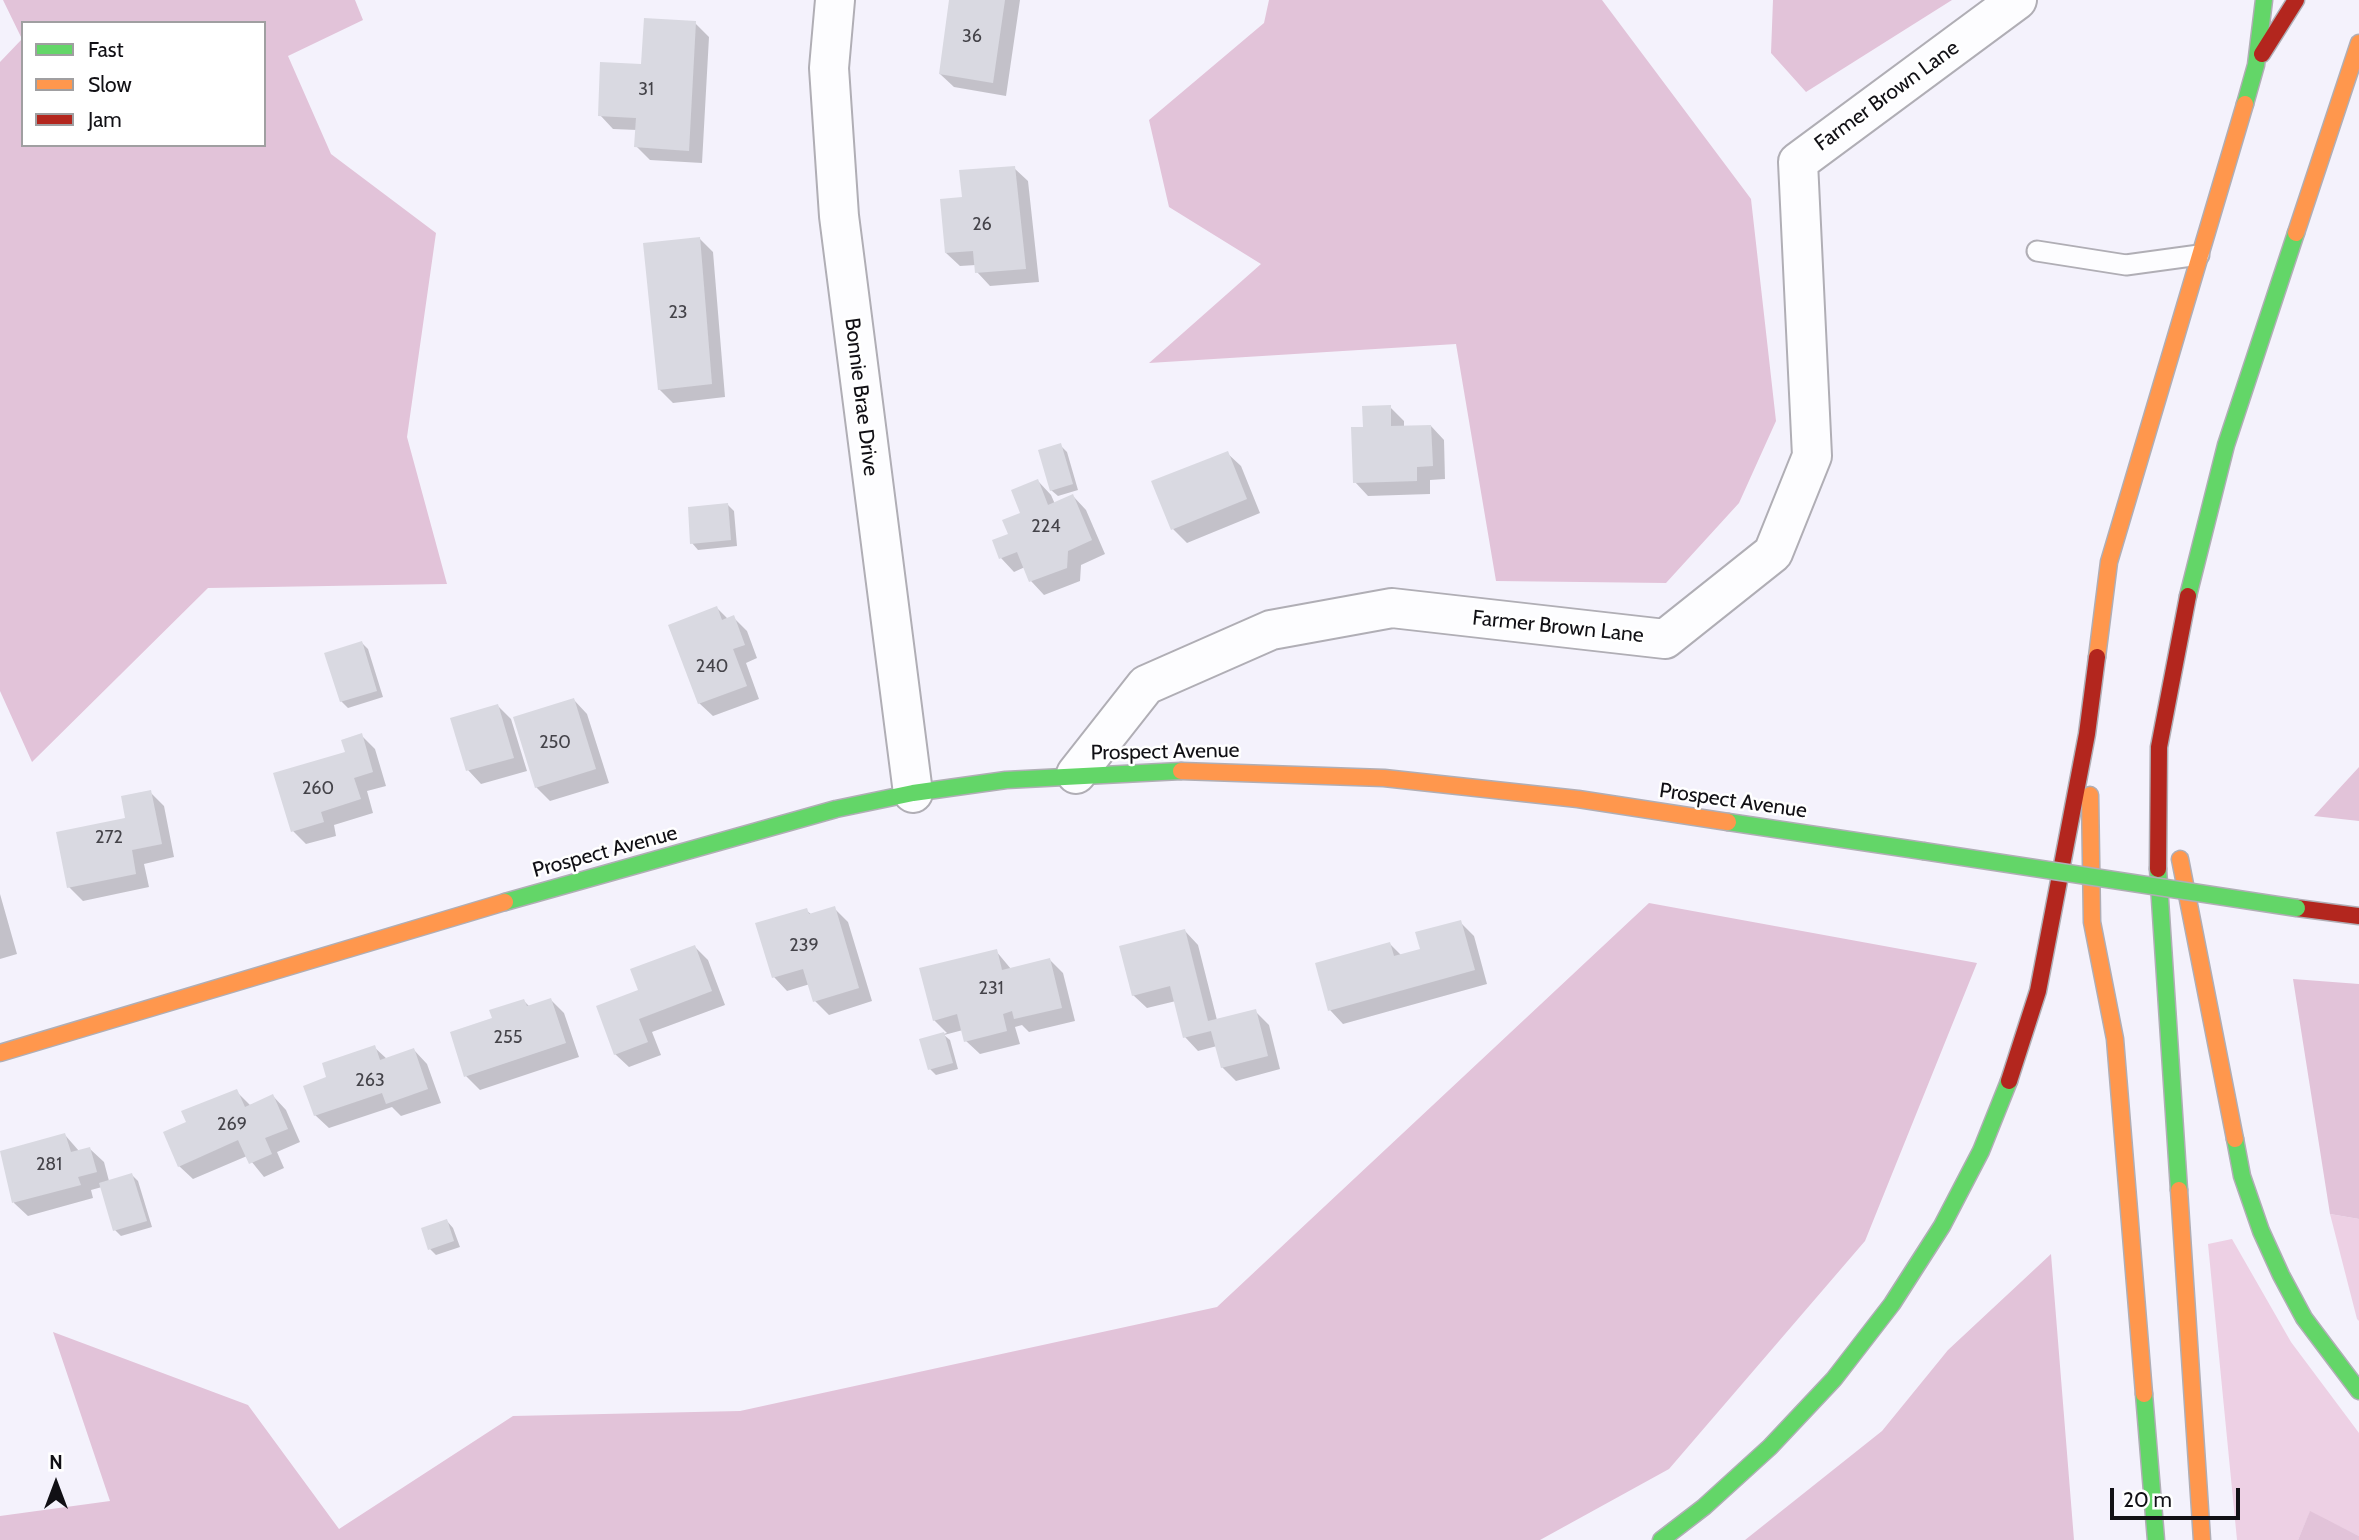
<!DOCTYPE html>
<style>
body{margin:0}
#map{position:relative;width:2359px;height:1540px;overflow:hidden;background:#f4f2fc;font-family:Cabin,sans-serif}
canvas{display:block}
.legend{position:absolute;left:21px;top:21px;width:245px;height:126px;box-sizing:border-box;background:#fff;border:2px solid #a09fa1;margin:0;padding:9px 12px;list-style:none;font-size:21px;color:#111015}
.legend li{display:flex;align-items:center;gap:14px;height:35px}
.legend b{width:35px;border:2px solid #a09fa1}
.north{position:absolute;left:21px;top:1449px;width:70px;height:70px;-webkit-text-stroke:5px #fff;paint-order:stroke;rotate:0deg;font-size:19px;font-weight:700;line-height:28px;text-align:center;color:#111015}
.north::after{content:'';display:block;margin:auto;width:24px;height:32px;background:#111015;clip-path:polygon(50% 0,100% 100%,50% 72%,0 100%)}
.scale{position:absolute;left:2110px;top:1488px;width:130px;height:32px;box-sizing:border-box;border:4px solid #111015;border-top:0;padding-left:9px;font-size:21px;line-height:24px;white-space:nowrap;color:#111015;-webkit-text-stroke:5px #fff;paint-order:stroke}
</style>
<div id="map">
<canvas width="2359" height="1540"></canvas>
<ul class="legend">
<li><b style="height:9px;background:#63d668"></b>Fast</li>
<li><b style="height:9px;background:#ff974d"></b>Slow</li>
<li><b style="height:9px;background:#b3261e"></b>Jam</li>
</ul>
<div class="north">N</div>
<div class="scale">20 m</div>
</div>
<script>
const ctx = document.querySelector('canvas').getContext('2d');
ctx.lineJoin = 'round';
function fillPath(path, color) { ctx.fillStyle = color; ctx.fill(path, 'evenodd'); }
const poly = rows => new Path2D(rows.map(r => 'M' + r).join(''));
function stroke(path, color, width, dash) { ctx.strokeStyle = color; ctx.lineWidth = width; ctx.lineCap = dash ? 'butt' : 'round'; ctx.setLineDash(dash || []); ctx.stroke(path); }
function drawText(font, color, halo, rows, align = 'center') {
  ctx.font = font + ' Cabin,sans-serif'; ctx.lineWidth = 5; ctx.setLineDash([]); ctx.textBaseline = 'middle'; ctx.strokeStyle = halo; ctx.fillStyle = color; for (const [text, x, y, turn = 0] of rows) {
    ctx.save(); ctx.translate(x, y); ctx.rotate((+turn || 0) * Math.PI / 180); ctx.textAlign = isNaN(turn) ? turn : align; if (halo) ctx.strokeText(text, 0, 0); ctx.fillText(text, 0, 0); ctx.restore();
  }
}
fillPath(poly([
 [2330,1214,2359,1219,2359,1321,2357,1319],
 [2232,1239,2291,1342,2359,1433,2359,1536,2310,1512,2298,1540,2237,1540,2208,1244]
]), '#edd0e4');
fillPath(poly([
 [3,0,355,0,363,20,288,56,331,154,436,233,407,437,447,584,208,588,32,762,0,691,0,62,22,39],
 [23,23,264,23,264,145,23,145],
 [1269,0,1602,0,1751,199,1776,421,1739,503,1666,583,1496,581,1456,344,1149,363,1261,264,1169,207,1149,120,1264,23],
 [1773,0,1952,0,1806,92,1771,53],
 [2359,767,2359,821,2314,816],
 [1649,903,1977,963,1865,1241,1669,1469,1540,1540,0,1540,0,1516,110,1501,53,1332,248,1405,339,1529,513,1416,740,1411,1217,1307],
 [2293,979,2359,984,2359,1219,2330,1214],
 [2051,1254,2074,1540,1745,1540,1882,1431,1948,1350],
 [2310,1511,2359,1536,2359,1540,2298,1540]
]), '#e2c3d9');
fillPath(poly([
 [951,0,1020,0,1006,96,954,87,940,74],
 [695,23,709,37,702,163,650,160,636,146,637,130,613,129,600,115,643,66],
 [1014,168,1028,181,1039,282,990,286,977,272,976,265,960,266,946,253,964,199],
 [700,239,713,252,725,397,673,403,659,389],
 [1390,407,1404,421,1404,427,1431,426,1444,440,1445,479,1430,480,1430,494,1368,496,1355,482],
 [1060,445,1067,452,1078,490,1058,496,1051,490],
 [1227,453,1241,466,1260,513,1187,543,1173,529,1153,482],
 [1038,481,1051,495,1055,504,1073,496,1086,510,1105,554,1081,565,1080,581,1044,595,1031,581,1025,567,1014,572,1001,558],
 [728,505,734,511,737,546,698,550,692,543],
 [717,608,728,619,733,617,747,631,757,658,746,663,759,699,713,716,699,703],
 [362,643,368,649,383,697,348,708,341,701],
 [574,700,587,714,609,783,550,801,536,787],
 [498,706,511,719,527,771,481,784,468,770],
 [361,735,375,749,386,786,367,791,373,813,334,825,336,836,306,844,293,831],
 [150,792,164,806,174,857,144,864,149,887,83,901,69,887],
 [0,894,17,954,0,959],
 [834,908,848,922,872,1001,829,1015,815,1001,810,984,787,991,774,977,806,910,812,915],
 [1460,922,1474,936,1487,984,1343,1024,1330,1010,1390,944,1402,956,1422,950],
 [1185,931,1198,945,1217,1020,1255,1011,1269,1025,1280,1069,1236,1081,1222,1067,1217,1046,1198,1051,1185,1037,1176,1001,1147,1008,1133,995],
 [695,947,708,960,725,1005,652,1032,661,1055,629,1067,615,1054,641,991],
 [996,951,1011,969,1049,959,1063,973,1075,1021,1029,1032,1022,1025,1015,1027,1020,1044,980,1054,966,1041,963,1030,944,1035,950,1040,958,1069,936,1075,930,1069,922,1040,947,1033,934,1020],
 [551,1000,564,1013,579,1057,480,1090,466,1076,494,1019,524,1001,530,1007],
 [374,1047,387,1059,414,1050,427,1064,441,1103,401,1116,392,1107,329,1128,315,1115,329,1078],
 [236,1091,250,1105,273,1096,286,1110,300,1142,277,1152,284,1168,264,1177,247,1156,193,1179,179,1166,188,1123],
 [65,1135,79,1151,90,1149,104,1162,109,1181,132,1175,138,1181,152,1227,121,1236,115,1230,102,1187,91,1190,93,1198,28,1216,14,1203,1,1153],
 [447,1221,453,1228,460,1247,436,1255,430,1249]
]), '#0003');
fillPath(poly([
 [949,0,1005,0,993,83,939,74],
 [644,18,696,21,689,151,634,147,636,118,598,116,600,62,641,64],
 [1015,166,1026,269,975,273,973,251,945,253,940,199,962,197,959,170],
 [700,237,712,384,658,390,643,243],
 [1391,405,1391,426,1431,425,1433,466,1417,467,1417,481,1353,483,1351,427,1363,427,1362,406],
 [1061,443,1073,484,1050,491,1038,450],
 [1228,451,1247,499,1171,530,1151,481],
 [1038,479,1048,505,1073,494,1092,540,1068,551,1067,568,1029,582,1017,552,999,559,992,540,1008,534,1002,520,1020,513,1011,490],
 [728,503,731,540,690,544,688,507],
 [717,606,722,620,734,615,745,645,733,649,747,686,698,704,668,625],
 [362,641,377,691,340,702,324,653],
 [574,698,596,769,535,788,513,717],
 [498,704,514,758,466,771,450,718],
 [362,733,373,772,354,778,361,799,321,812,324,822,291,832,273,773,345,752,341,740],
 [151,790,162,844,132,850,136,874,67,888,56,832,125,818,121,796],
 [835,906,859,988,813,1002,803,969,772,978,755,923,807,908,809,914],
 [1461,920,1475,970,1328,1011,1315,963,1390,942,1394,956,1420,949,1415,932],
 [1185,929,1208,1021,1256,1009,1268,1056,1221,1068,1211,1031,1183,1038,1170,986,1132,996,1119,946],
 [695,945,712,991,639,1019,648,1042,614,1055,596,1006,638,990,630,969],
 [997,949,1002,970,1050,958,1062,1008,1014,1019,1012,1011,1003,1014,1007,1031,964,1042,957,1014,933,1021,919,968],
 [551,998,566,1043,464,1077,450,1032,492,1018,489,1010,524,999,527,1006],
 [944,1032,953,1063,928,1070,919,1039],
 [375,1045,380,1060,414,1048,428,1089,386,1104,382,1093,314,1116,303,1086,326,1077,322,1063],
 [237,1089,245,1107,273,1094,288,1129,265,1138,272,1154,249,1164,238,1140,178,1167,163,1132,186,1122,181,1111],
 [65,1133,71,1152,90,1147,97,1172,78,1177,81,1185,12,1203,0,1151],
 [132,1173,147,1221,113,1231,99,1183],
 [447,1219,454,1241,428,1250,421,1228]
]), '#d9d9e1');
const lane = poly([
 [2037,251,2126,265,2199,255]
]);
const street = poly([
 [835,0,829,68,839,216,913,793],
 [1076,774,1146,685,1271,630,1392,608,1665,639,1773,553,1812,456,1798,162,2017,0]
]);
const fast = poly([
 [2245,104,2256,65,2264,0],
 [2188,596,2226,445,2296,233],
 [1728,822,1923,851],
 [2158,869,2179,1190],
 [505,902,836,809,913,793,1006,780,1181,771],
 [2235,1139,2242,1176,2261,1231,2281,1275,2304,1318,2359,1391],
 [2144,1394,2156,1540],
 [1661,1540,1704,1507,1770,1447,1834,1379,1892,1304,1942,1226,1981,1151,2009,1081]
]);
const slow = poly([
 [2296,233,2359,43],
 [2097,657,2109,562,2245,104],
 [1181,771,1384,778,1578,799,1728,822],
 [2090,795,2092,922,2115,1039,2144,1394],
 [2180,859,2235,1139],
 [0,1053,505,902],
 [2179,1190,2202,1540]
]);
const jam = poly([
 [2262,54,2296,0],
 [2158,869,2159,747,2188,596],
 [2297,908,2359,916],
 [2009,1081,2038,991,2087,734,2097,657]
]);
stroke(lane, '#b0aeb5', 23);
stroke(street, '#b0aeb5', 42);
stroke(fast, '#b0aeb5', 19);
stroke(slow, '#b0aeb5', 19);
stroke(jam, '#b0aeb5', 19);
stroke(lane, '#fdfdff', 19);
stroke(street, '#fdfdff', 38);
stroke(fast, '#63d668', 16);
stroke(slow, '#ff974d', 16);
stroke(jam, '#b3261e', 16);
const fastBridge = poly([
 [1923,851,2297,908]
]);
stroke(fastBridge, '#b0aeb5', 19, []);
stroke(fastBridge, '#63d668', 16);
drawText('18px', '#444349', null, [
 ["36",972,37],
 ["31",646,90],
 ["26",982,225],
 ["23",678,313],
 ["224",1046,527],
 ["240",712,667],
 ["250",555,743],
 ["260",318,789],
 ["272",109,838],
 ["239",804,946],
 ["231",991,989],
 ["255",508,1038],
 ["263",370,1081],
 ["269",232,1125],
 ["281",49,1165]
]);
drawText('21px', '#111015', '#fff', [
 ["Farmer Brown Lane",1887,96,-36],
 ["Bonnie Brae Drive",861,397,83],
 ["Farmer Brown Lane",1558,627,6],
 ["Prospect Avenue",1165,752,-1],
 ["Prospect Avenue",1733,801,8],
 ["Prospect Avenue",605,852,-15]
]);
</script>
